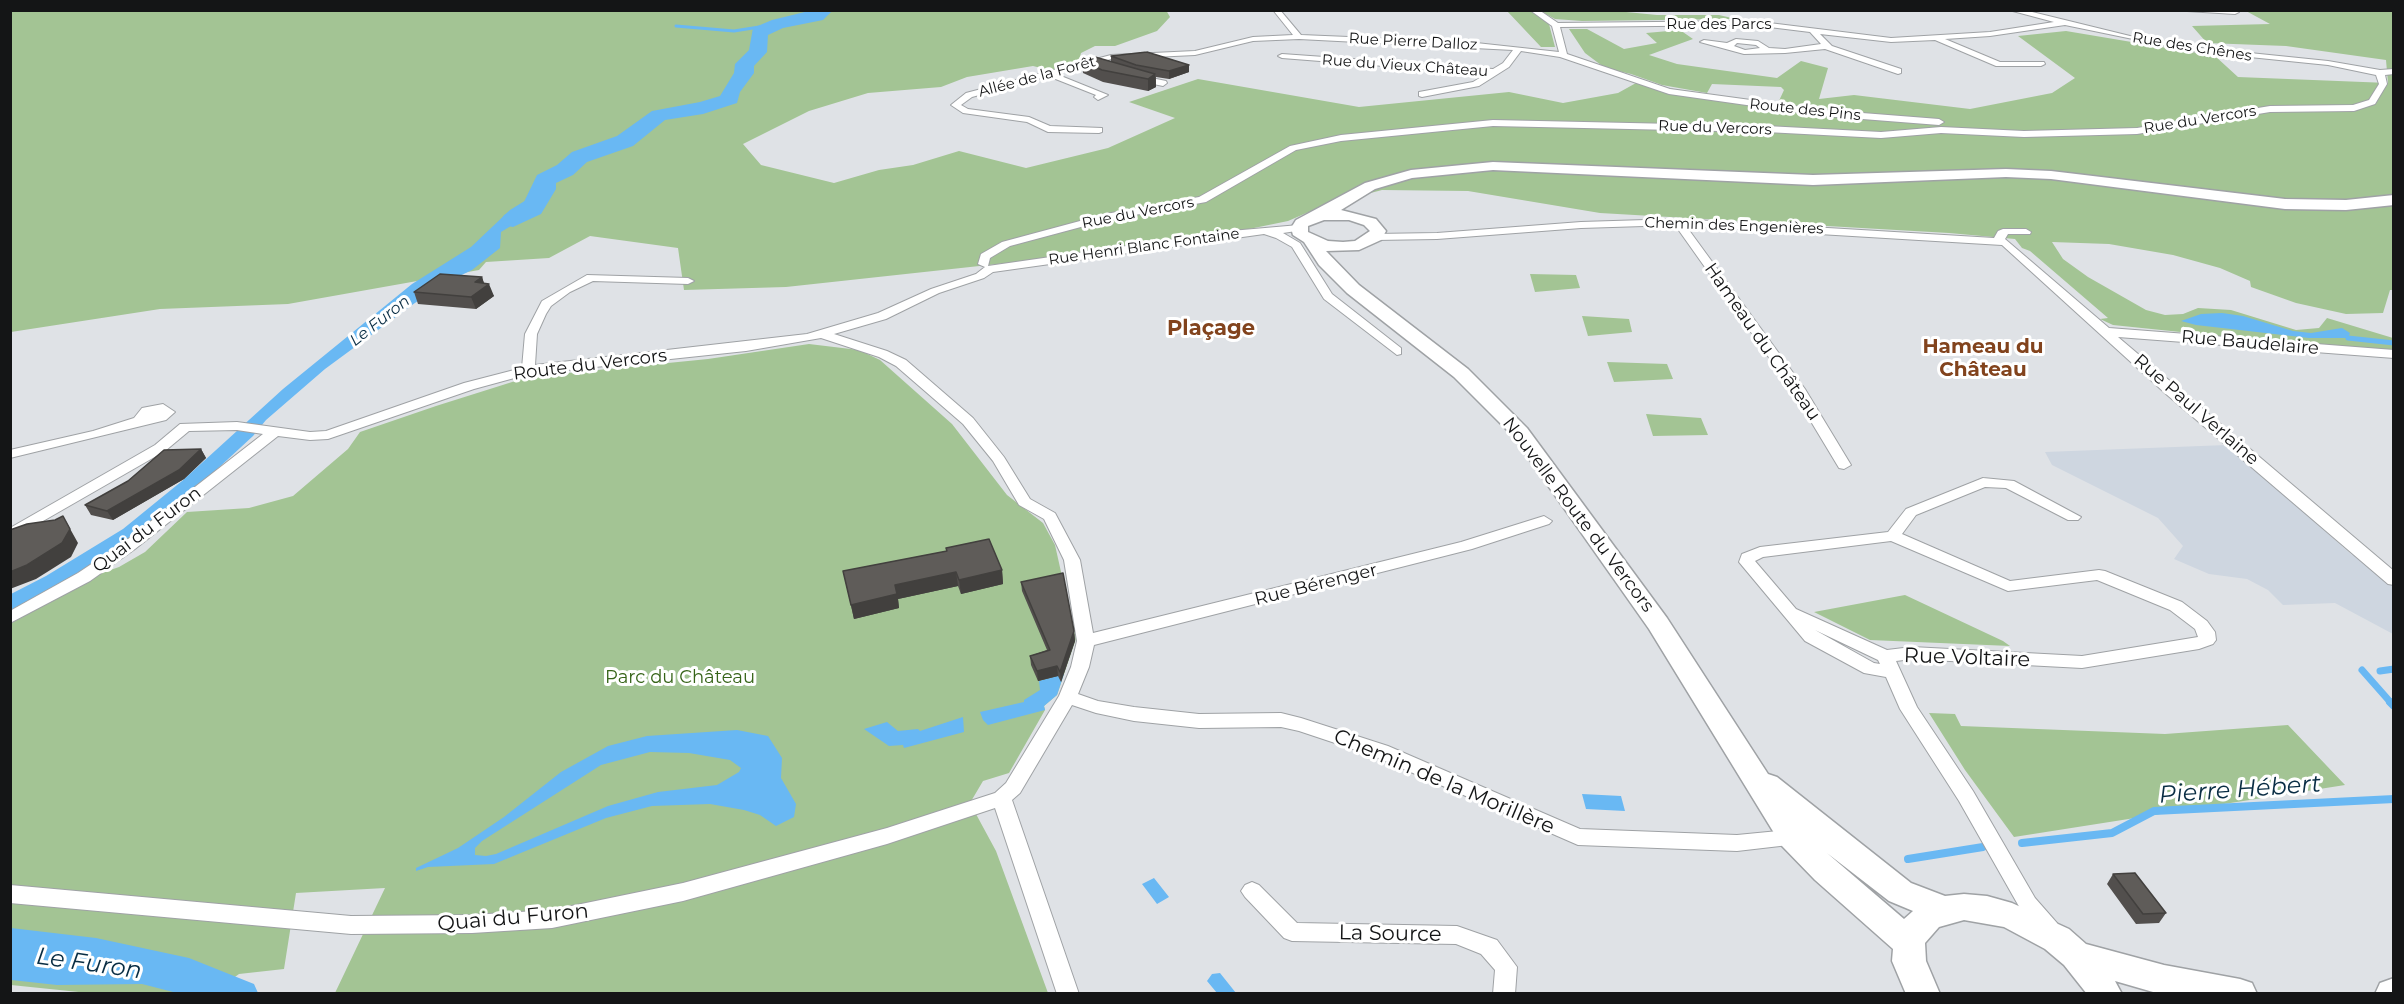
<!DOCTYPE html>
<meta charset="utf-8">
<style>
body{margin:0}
#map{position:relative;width:2404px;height:1004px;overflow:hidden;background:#dfe2e6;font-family:Montserrat,sans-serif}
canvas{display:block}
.frame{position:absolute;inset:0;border:12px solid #141516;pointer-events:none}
</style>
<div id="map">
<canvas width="2404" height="1004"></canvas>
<div class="frame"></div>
</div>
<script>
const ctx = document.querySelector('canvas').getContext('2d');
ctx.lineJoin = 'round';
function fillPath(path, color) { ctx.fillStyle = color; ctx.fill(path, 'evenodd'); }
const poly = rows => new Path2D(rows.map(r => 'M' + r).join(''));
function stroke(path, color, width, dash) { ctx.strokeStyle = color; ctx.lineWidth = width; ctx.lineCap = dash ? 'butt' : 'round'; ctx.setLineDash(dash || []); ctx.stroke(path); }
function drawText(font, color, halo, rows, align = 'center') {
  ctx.font = font + ' Montserrat,sans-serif'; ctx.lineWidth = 6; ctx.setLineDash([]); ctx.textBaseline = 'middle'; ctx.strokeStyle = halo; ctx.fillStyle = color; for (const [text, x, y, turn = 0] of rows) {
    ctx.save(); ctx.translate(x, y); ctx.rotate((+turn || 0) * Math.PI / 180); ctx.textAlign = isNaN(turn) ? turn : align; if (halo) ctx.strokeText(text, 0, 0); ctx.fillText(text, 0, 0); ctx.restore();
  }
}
fillPath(poly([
 [2227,445,2352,555,2363,557,2393,584,2393,634,2335,603,2283,605,2268,590,2247,579,2209,574,2174,559,2183,546,2158,518,2052,465,2045,452]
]), '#ced6e0');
fillPath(poly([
 [1166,10,1170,17,1157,31,1115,46,1095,46,1081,53,1079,61,1070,67,1053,71,1033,66,967,77,941,87,868,93,809,111,743,144,761,165,834,183,879,170,913,165,959,151,1026,168,1108,148,1175,118,1129,102,1198,79,1359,107,1509,92,1563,103,1618,93,1636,83,1769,104,1778,103,1784,90,1781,87,1712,84,1707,93,1662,85,1631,74,1605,68,1585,53,1569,29,1587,29,1624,49,1657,43,1646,33,1680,30,1693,39,1649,55,1677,64,1777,78,1801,61,1828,68,1819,99,1854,95,1970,109,2052,93,2075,78,2018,36,2066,31,2215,56,2238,77,2388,83,2386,60,2286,46,2207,43,2192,26,2270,24,2246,11,2393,11,2394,290,2390,290,2383,313,2346,314,2296,303,2251,287,2250,281,2220,268,2173,255,2109,244,2052,242,2063,259,2088,277,2146,310,2165,315,2183,314,2198,308,2231,310,2296,330,2319,328,2327,318,2393,338,2393,354,2113,325,2100,319,2108,318,2030,251,2022,248,2015,239,1949,233,1600,213,1468,191,1382,190,1325,205,1288,221,1220,235,1007,263,786,287,684,290,678,248,590,236,549,258,486,262,479,270,288,304,160,309,11,332,11,11],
 [1507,11,1531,11,1549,24,1555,47,1541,47],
 [1616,11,1657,15,1719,15,1736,19,1582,21,1555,19,1540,11],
 [1530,274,1576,275,1580,288,1535,292],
 [1582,316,1629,319,1632,332,1588,336],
 [809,344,859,350,880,360,952,424,1007,495,1043,523,1055,545,1076,639,1057,695,1044,706,1045,710,1009,773,983,781,970,803,996,851,1048,993,335,993,385,888,296,893,284,969,239,974,213,993,98,994,11,985,10,624,99,574,119,567,145,552,187,512,249,508,293,496,348,449,360,432,436,406,528,377,708,359],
 [1607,362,1667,364,1673,379,1614,382],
 [1646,414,1701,418,1708,435,1653,436],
 [1905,595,2003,641,2010,646,1870,640,1814,612],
 [1929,713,1955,714,1961,726,2165,734,2288,725,2345,785,2014,837,1965,770]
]), '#a3c494');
fillPath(poly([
 [544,189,545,198,539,209,501,232,500,248,472,270,443,284,412,305,325,369,266,420,253,436,200,485,147,528,71,577,11,610,11,594,46,576,123,529,182,481,283,389,385,306,412,284,471,247,510,210],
 [2222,313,2243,316,2293,331,2311,333,2342,328,2350,333,2348,338,2309,338,2196,325,2181,321,2201,314],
 [1064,674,1057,695,1044,706,1045,710,988,725,983,720,980,712,1024,702,1024,700,1040,690,1039,681],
 [963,717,964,732,904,748,903,745,889,746,864,729,887,722,898,731,918,729,920,731],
 [737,730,768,736,782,758,781,778,796,804,794,817,776,826,760,815,744,810,710,804,652,806,606,818,494,864,428,867,416,871,416,868,458,848,504,817,561,772,608,746,647,736],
 [650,752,689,753,730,760,741,768,739,772,717,785,658,792,608,806,496,854,486,856,475,855,475,848,482,841,601,765],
 [1582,794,1621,796,1625,811,1586,809],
 [1154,878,1169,897,1157,904,1142,884],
 [11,928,96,938,189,958,254,984,258,993,181,994,142,984,57,985,11,980],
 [1220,973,1236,993,1217,993,1207,981,1212,974]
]), '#69b8f3');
stroke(poly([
 [676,26,734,31,778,24]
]), '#69b8f3', 3);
stroke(poly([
 [2348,338,2394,343]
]), '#69b8f3', 5);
stroke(poly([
 [2362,670,2392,704],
 [2380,671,2394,669]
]), '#69b8f3', 7);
stroke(poly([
 [2390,702,2394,706],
 [2022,843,2112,833,2154,811,2394,799],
 [1908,859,1983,847]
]), '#69b8f3', 8);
fillPath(poly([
 [813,10,833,10,823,20,783,28,768,35,767,52,754,66,754,73,740,92,737,103,703,114,665,120,633,146,587,162,573,175,556,183,556,189,541,214,513,227,504,225,501,220,504,215,523,204,537,175,557,165,572,152,617,136,652,111,700,102,720,96,734,73,735,64,749,50,753,28,772,20,813,10]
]), '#69b8f3');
const minor = poly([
 [1273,10,1280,10,1301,35,1467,42,1559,52,1552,26,1530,10,1539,10,1558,23,1753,21,1891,38,1990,32,2054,22,2009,10,2024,10,2130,36,2191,47,2328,61,2380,70,2394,69,2394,74,2385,75,2387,84,2375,104,2354,111,2270,112,2137,134,2024,137,1941,133,1881,138,1766,132,1493,126,1341,141,1296,150,1206,202,1107,220,1010,246,990,258,988,266,1231,231,1299,225,1304,228,1303,230,1283,233,1300,243,1332,294,1401,348,1401,354,1397,355,1324,299,1292,247,1276,238,1264,234,993,272,984,278,939,293,886,319,834,334,887,351,906,360,973,418,1004,457,1030,499,1055,513,1080,560,1093,633,1461,542,1544,516,1552,521,1549,524,1472,549,1094,645,1089,667,1078,694,1098,701,1134,707,1199,714,1281,713,1301,718,1388,746,1580,829,1737,835,1799,829,1806,831,1809,837,1806,843,1737,851,1578,845,1374,756,1299,731,1281,727,1199,728,1134,721,1096,713,1072,705,1020,793,1012,800,1079,994,1057,994,995,808,887,844,683,901,552,928,472,933,351,934,10,903,10,885,351,916,472,915,552,910,683,883,887,828,995,793,1006,783,1059,696,1071,667,1077,641,1064,560,1044,519,1019,505,993,461,963,424,896,366,879,357,821,338,746,351,529,374,474,389,328,439,310,440,278,436,135,549,90,581,10,623,10,611,78,573,123,543,263,434,237,430,189,431,165,451,10,540,10,528,155,445,180,424,237,422,310,432,326,431,464,383,522,368,525,334,542,301,587,275,688,278,694,281,688,284,593,281,570,292,551,306,546,314,537,334,535,365,807,334,878,313,931,289,976,274,985,267,978,264,981,254,1002,242,1106,214,1199,197,1290,146,1341,135,1493,120,1766,126,1881,132,1941,127,2024,131,2137,128,2270,106,2353,105,2369,100,2379,84,2376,75,2328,65,2191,51,2065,25,1990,36,1945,39,2000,62,2044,62,2045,64,2041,66,1996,66,1935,40,1891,42,1820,34,1832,46,1901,69,1901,73,1898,74,1825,49,1785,53,1744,54,1700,42,1704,40,1727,43,1736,39,1758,41,1769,48,1785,49,1821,44,1810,32,1753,25,1560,27,1567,54,1670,89,1824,110,1939,119,1944,122,1939,125,1824,116,1669,94,1560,57,1521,51,1509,67,1479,86,1422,97,1419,96,1419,92,1473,82,1486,74,1282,58,1278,56,1282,54,1493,69,1503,63,1513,50,1299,39,1253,41,1195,55,1111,59,1056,74,1108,95,1098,100,1094,97,1096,95,1048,76,972,97,961,105,968,109,1029,117,1050,126,1102,128,1102,132,1099,133,1048,132,1027,122,963,113,951,105,966,93,1111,55,1195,51,1253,37,1293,35,1273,10],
 [1737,43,1756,45,1760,48,1745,50,1734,46,1737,43],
 [2171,10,2238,10,2239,12,2235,14,2171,10],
 [1137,75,1166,81,1167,83,1163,86,1134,80,1134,76,1137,75],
 [1678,219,1994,238,1998,231,2003,229,2026,229,2031,232,2030,234,2008,234,2005,239,2109,328,2394,350,2394,358,2118,337,2394,571,2394,585,2388,584,2166,394,2002,245,1686,226,1805,389,1851,465,1844,469,1839,468,1792,390,1675,225,1581,228,1437,239,1375,240,1370,237,1375,234,1437,233,1581,222,1678,219],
 [163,404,175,412,166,420,10,458,10,450,93,431,134,418,142,408,163,404],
 [1983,478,2014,481,2081,517,2078,520,2068,520,2006,488,1985,487,1916,515,1902,534,2010,581,2099,570,2105,571,2182,602,2207,621,2215,632,2216,640,2213,644,2199,649,2082,668,1912,659,1896,661,1917,707,1973,791,2035,898,2057,923,2060,929,2057,935,2049,938,2041,935,2021,910,1959,801,1900,709,1886,677,1864,673,1805,641,1739,562,1742,554,1760,547,1888,532,1906,509,1983,478],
 [1891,541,2008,591,2097,580,2170,610,2195,629,2198,637,2082,656,1912,647,1887,650,1796,609,1755,561,1763,557,1891,541],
 [1815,630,1878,660,1880,664,1874,663,1815,630],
 [1252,882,1259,885,1297,923,1457,926,1497,940,1517,967,1515,994,1493,994,1495,970,1481,954,1456,944,1292,941,1284,938,1245,897,1241,891,1245,885,1252,882]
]);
const secondary = poly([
 [1493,162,1813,175,2006,169,2051,171,2285,199,2346,200,2394,195,2394,205,2346,210,2285,209,2051,179,2006,177,1813,185,1493,170,1412,178,1375,189,1341,210,1376,219,1386,231,1381,240,1359,250,1326,251,1359,285,1468,369,1527,428,1667,618,1768,774,1777,777,1911,883,1945,896,1964,894,1987,896,2012,903,2069,929,2086,944,2164,965,2240,979,2252,983,2257,994,2160,994,2115,981,2122,994,2087,994,2064,965,2045,949,2004,927,1964,920,1939,927,1925,943,1926,961,1940,994,1906,994,1892,961,1893,949,1815,880,1782,846,1649,629,1513,436,1454,377,1347,293,1319,265,1304,242,1293,235,1291,228,1296,220,1365,183,1411,170,1493,162],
 [1324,220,1349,220,1364,225,1370,231,1355,241,1343,242,1328,241,1308,232,1308,226,1324,220],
 [1827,853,1889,901,1913,911,1904,919,1827,853],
 [2394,978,2394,994,2375,994,2380,983,2394,978]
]);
stroke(minor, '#9fa2a5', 2);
stroke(secondary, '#9fa2a5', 3);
fillPath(minor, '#fff');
fillPath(secondary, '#fff');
fillPath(poly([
 [1111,56,1189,65,1189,72,1169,79,1156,77,1156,87,1148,91,1103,82,1083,73,1082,61,1111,61],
 [482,277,484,283,494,296,476,309,418,304,414,292],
 [201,449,206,458,184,479,113,520,91,515,85,505],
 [947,551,1002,570,1003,584,961,594,958,586,898,599,899,608,854,619,843,571],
 [1021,582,1074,631,1075,641,1061,682,1058,676,1038,681,1031,665,1030,656,1047,650,1022,591],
 [2113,874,2166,913,2159,923,2136,924,2107,884]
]), '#524f4d');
fillPath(poly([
 [1189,65,1189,72,1169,79,1169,71],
 [1155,74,1156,87,1148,91,1148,79],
 [482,277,485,287,489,284,494,296,476,309,471,297,475,282],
 [201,449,206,458,184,479,113,520,107,511],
 [63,516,78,543,71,557,36,579,10,589,10,572],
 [1002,570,1003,584,961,594,959,580],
 [956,572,958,586,898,599,899,608,854,619,851,605,895,585],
 [1074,631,1075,641,1061,682,1060,672],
 [1057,666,1058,676,1038,681,1037,671]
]), '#42403e');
const building = poly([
 [1147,52,1189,65,1169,71,1136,65,1111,56,1147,52],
 [1095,57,1155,74,1148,79,1102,70,1082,61,1095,57],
 [440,274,482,277,475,282,489,284,471,297,414,292,440,274],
 [201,449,179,470,107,511,85,505,128,481,164,450,201,449],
 [63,516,70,529,62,543,27,565,10,572,10,530,27,524,55,520,63,516],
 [989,539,1002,570,959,580,956,572,895,585,897,594,851,605,843,571,947,551,946,548,989,539],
 [1063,573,1074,631,1060,672,1057,666,1037,671,1030,656,1050,650,1021,582,1063,573],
 [2135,873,2166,913,2143,914,2113,874,2135,873]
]);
fillPath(building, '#5f5c59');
stroke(building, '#42403e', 1.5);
drawText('15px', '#141516', '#fff', [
 ["Rue des Parcs",1719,25],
 ["Rue Pierre Dalloz",1413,42,3],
 ["Rue des Chênes",2192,47,9],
 ["Rue du Vieux Château",1405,66,4],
 ["Allée de la Forêt",1037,77,-15],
 ["Route des Pins",1805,110,6],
 ["Rue du Vercors",2200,120,-9],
 ["Rue du Vercors",1715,128,2],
 ["Rue du Vercors",1138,213,-11],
 ["Chemin des Engenières",1734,226,2],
 ["Rue Henri Blanc Fontaine",1144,247,-8]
]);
drawText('italic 16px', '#092d44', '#fff', [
 ["Le Furon",380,321,-38]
]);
drawText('18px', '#141516', '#fff', [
 ["Hameau du Château",1762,342,55],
 ["Rue Baudelaire",2250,343,5],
 ["Route du Vercors",590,365,-7],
 ["Rue Paul Verlaine",2196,410,41],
 ["Nouvelle Route du Vercors",1578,515,53],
 ["Quai du Furon",147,530,-37],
 ["Rue Bérenger",1316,585,-14]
]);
drawText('18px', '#366418', '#fff', [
 ["Parc du Château",680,678]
]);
drawText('bold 20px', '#82431d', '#fff', [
 ["Hameau du",1983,347],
 ["Château",1983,370]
]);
drawText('bold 21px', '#82431d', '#fff', [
 ["Plaçage",1211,329]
]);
drawText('21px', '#141516', '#fff', [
 ["Rue Voltaire",1967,658,2],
 ["Chemin de la Morillère",1444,782,23],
 ["Quai du Furon",513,918,-5],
 ["La Source",1390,934,1]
]);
drawText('italic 24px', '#092d44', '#fff', [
 ["Pierre Hébert",2240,790,-4],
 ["Le Furon",89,964,8]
]);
</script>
